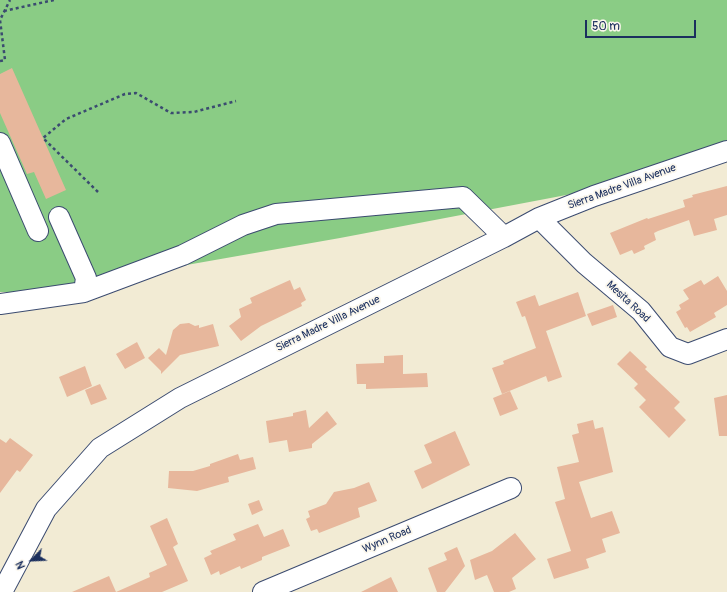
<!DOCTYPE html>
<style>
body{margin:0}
#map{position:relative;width:727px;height:592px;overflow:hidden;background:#f2ebd4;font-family:Pangolin,sans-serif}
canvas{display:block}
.north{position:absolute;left:12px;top:540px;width:40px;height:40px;-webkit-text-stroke:3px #fbf7ec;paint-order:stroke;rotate:246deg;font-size:11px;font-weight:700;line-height:16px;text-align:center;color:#1b2f5e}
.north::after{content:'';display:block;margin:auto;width:14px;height:18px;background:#1b2f5e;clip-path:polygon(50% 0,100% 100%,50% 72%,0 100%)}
.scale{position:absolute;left:585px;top:20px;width:111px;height:18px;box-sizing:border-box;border:2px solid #1b2f5e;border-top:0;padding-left:5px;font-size:12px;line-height:14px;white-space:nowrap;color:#1b2f5e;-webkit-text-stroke:3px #fbf7ec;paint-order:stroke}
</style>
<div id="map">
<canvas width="727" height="592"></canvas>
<div class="north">N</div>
<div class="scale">50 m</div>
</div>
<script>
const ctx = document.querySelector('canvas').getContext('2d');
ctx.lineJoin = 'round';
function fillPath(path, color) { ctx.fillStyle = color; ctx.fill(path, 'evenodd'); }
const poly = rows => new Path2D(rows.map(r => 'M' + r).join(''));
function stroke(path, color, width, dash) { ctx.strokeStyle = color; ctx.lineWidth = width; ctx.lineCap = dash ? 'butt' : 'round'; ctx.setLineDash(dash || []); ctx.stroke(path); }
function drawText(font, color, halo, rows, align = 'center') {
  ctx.font = font + ' Pangolin,sans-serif'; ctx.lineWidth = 3.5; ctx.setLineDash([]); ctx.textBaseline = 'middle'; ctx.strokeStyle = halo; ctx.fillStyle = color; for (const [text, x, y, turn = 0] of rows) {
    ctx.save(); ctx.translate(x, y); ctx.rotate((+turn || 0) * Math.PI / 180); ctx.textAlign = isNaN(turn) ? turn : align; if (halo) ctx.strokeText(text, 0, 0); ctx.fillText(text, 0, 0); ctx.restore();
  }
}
fillPath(poly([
 [0,0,727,0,727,145,582,192,340,238,33,292,0,292]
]), '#8acc85');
fillPath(poly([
 [12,68,66,190,46,199,34,172,27,174,0,113,0,74],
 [727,186,727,215,714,219,717,230,694,236,689,220,658,231,654,233,656,240,644,246,645,249,634,254,632,250,620,255,610,233,647,218,648,219,685,207,683,200,693,197,692,195],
 [718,276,727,291,727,305,714,313,716,317,690,332,687,327,685,328,676,312,681,309,679,305,689,299,683,290,701,280,704,285],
 [290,280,294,290,300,287,306,300,301,303,302,306,261,326,241,341,229,326,241,317,239,309,252,303,250,298],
 [578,292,586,316,546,331,562,377,548,382,546,376,502,394,492,368,504,364,503,361,536,348,525,316,522,317,516,302,535,295,539,306],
 [613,305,617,317,592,326,587,314],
 [189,323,195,326,199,325,199,328,213,324,219,346,180,355,161,374,161,371,148,358,159,348,166,355,173,330,180,324],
 [137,342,145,358,125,369,116,354],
 [630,351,647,367,645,369,680,402,674,408,686,420,669,438,639,407,646,400,634,388,638,384,617,364],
 [403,355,403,374,427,373,428,387,366,389,366,384,357,384,356,364,384,363,384,356],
 [85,366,92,386,67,397,59,377],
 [100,384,107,399,91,405,85,390],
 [510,391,518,409,500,416,493,398],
 [727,395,727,436,719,436,714,398],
 [306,410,309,428,327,411,337,424,312,444,312,448,289,452,287,440,269,443,266,421,293,416,293,413],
 [593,420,595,429,603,427,613,472,579,482,591,518,612,511,620,533,602,539,606,552,586,559,589,568,554,579,547,559,571,551,555,502,565,499,557,467,579,462,572,435,579,433,577,424],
 [455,431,470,465,422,489,414,471,432,463,424,445],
 [10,438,33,455,20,472,17,470,0,493,0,439,6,443],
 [238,454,240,460,253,457,256,469,228,477,229,482,197,491,168,488,169,471,193,471,210,466,210,464],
 [369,482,377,501,358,508,360,517,319,533,317,529,311,531,306,519,310,517,308,511,326,504,334,492,354,488],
 [259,500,263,510,252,515,248,504],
 [167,518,178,544,173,547,188,581,162,592,116,592,150,577,149,573,167,565,150,526],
 [258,524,264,537,283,529,290,546,262,557,262,560,241,569,240,566,220,575,219,571,211,575,204,558,212,554,210,551,236,540,233,534],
 [515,533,536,559,512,578,516,589,509,592,494,592,487,575,475,580,470,560,492,551],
 [457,547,465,566,445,592,437,592,428,568,447,560,444,553],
 [109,576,116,592,72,592],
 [391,577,398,592,361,592]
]), '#e7b79c');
const minor = poly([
 [0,143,38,231],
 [59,217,86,278,84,292],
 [539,218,584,263,641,311,670,347,688,354,727,339],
 [0,304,84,292,183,255,243,225,276,214,463,197,504,237],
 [2,592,46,509,100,448,180,398,504,237,539,218,594,196,727,151],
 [263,592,511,488]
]);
stroke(minor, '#3b4b70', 22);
stroke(poly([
 [4,11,54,0],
 [0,61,5,60,0,20,10,0],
 [98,192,43,138,66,119,125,94,136,93,171,113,194,112,236,101]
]), '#3b4b70', 2.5, [3, 3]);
stroke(minor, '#fff', 20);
drawText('11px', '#1b2f5e', '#fbf7ec', [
 ["Sierra Madre Villa Avenue",622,187,-20],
 ["Mesita Road",628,302,43],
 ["Sierra Madre Villa Avenue",328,324,-26],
 ["Wynn Road",387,540,-23]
]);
</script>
